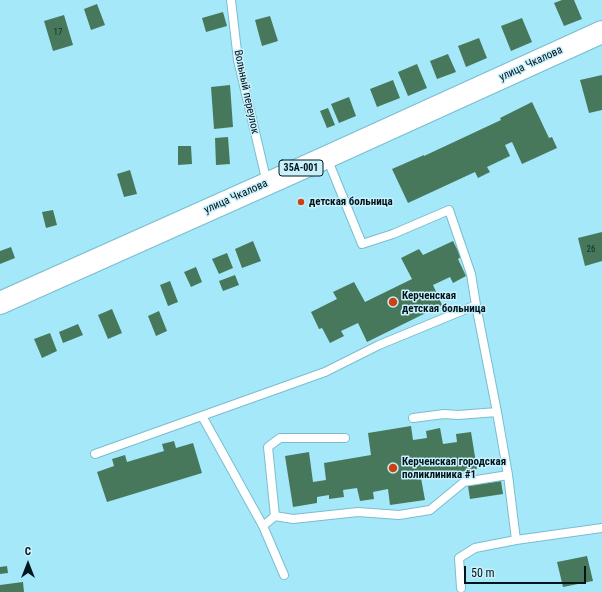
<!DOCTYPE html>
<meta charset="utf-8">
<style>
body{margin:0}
#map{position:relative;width:602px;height:592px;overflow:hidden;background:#a5e8fa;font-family:"Roboto Condensed",sans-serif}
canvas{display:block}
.north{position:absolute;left:8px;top:544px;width:40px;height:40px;-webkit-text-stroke:3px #caf0fb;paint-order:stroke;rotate:0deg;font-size:11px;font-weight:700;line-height:16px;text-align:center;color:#00161d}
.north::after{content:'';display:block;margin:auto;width:14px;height:18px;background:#00161d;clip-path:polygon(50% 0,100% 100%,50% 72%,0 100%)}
.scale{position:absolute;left:464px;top:566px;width:122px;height:18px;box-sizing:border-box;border:2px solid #00161d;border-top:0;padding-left:5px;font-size:12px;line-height:14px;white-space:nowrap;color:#00161d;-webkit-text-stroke:3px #caf0fb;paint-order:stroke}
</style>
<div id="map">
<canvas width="602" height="592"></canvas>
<div class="north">С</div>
<div class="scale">50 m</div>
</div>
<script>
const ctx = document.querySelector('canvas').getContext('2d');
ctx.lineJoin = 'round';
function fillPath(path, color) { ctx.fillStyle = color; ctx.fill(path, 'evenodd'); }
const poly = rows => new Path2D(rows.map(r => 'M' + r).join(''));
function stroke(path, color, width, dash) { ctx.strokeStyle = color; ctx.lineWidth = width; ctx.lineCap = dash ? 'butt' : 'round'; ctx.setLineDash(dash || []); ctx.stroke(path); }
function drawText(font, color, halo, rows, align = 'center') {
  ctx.font = font + ' "Roboto Condensed",sans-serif'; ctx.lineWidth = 3; ctx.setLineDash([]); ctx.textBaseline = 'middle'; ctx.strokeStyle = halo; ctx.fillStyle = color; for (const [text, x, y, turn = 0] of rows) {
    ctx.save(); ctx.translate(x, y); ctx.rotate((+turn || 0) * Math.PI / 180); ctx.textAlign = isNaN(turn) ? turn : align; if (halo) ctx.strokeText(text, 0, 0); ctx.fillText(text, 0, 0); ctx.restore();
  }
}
fillPath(poly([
 [562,0,574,0,582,19,564,26,554,3],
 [97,4,105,25,91,30,84,9],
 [223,12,227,26,206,32,202,18],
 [64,15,73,45,53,51,44,21],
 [270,16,278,41,262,46,255,20],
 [522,18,532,42,511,51,501,26],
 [479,38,487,58,466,67,458,46],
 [448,54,456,72,437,79,430,61],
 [417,64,427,88,408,96,398,72],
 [602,75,602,110,589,113,580,80],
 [393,80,400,98,377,107,370,89],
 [230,85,233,127,214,129,211,87],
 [349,97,356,116,339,123,331,104],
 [532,102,549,138,552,137,557,148,522,164,512,142,505,145,510,156,487,167,490,172,478,178,475,172,408,203,392,169,424,155,424,156,501,120,500,118],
 [328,108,335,125,327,128,320,111],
 [228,137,230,164,216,165,215,138],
 [178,146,191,146,192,164,178,165],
 [130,170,137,194,124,197,117,174],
 [53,210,57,225,46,228,42,212],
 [602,232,602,261,585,266,578,238],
 [253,241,261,261,242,268,235,249],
 [453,241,461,257,458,259,466,276,453,283,450,277,433,285,442,305,367,342,358,323,341,331,344,336,330,343,322,328,319,329,311,312,337,299,333,292,354,282,365,302,412,279,401,258,419,249,423,255],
 [11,247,15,258,0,264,0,251],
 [227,253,233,268,219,274,212,259],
 [196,267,202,282,191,287,184,272],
 [235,275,239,285,223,291,219,281],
 [170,281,178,302,168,306,160,285],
 [112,309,122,333,108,339,98,315],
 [159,311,167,331,156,336,148,316],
 [78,324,83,335,63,343,59,332],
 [50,333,57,351,42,358,34,339],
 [411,426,413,440,427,438,426,431,440,428,443,444,457,442,456,434,471,432,477,469,421,478,425,500,390,505,388,489,373,492,374,499,360,501,357,488,343,490,344,497,329,499,329,495,317,497,317,503,293,507,285,456,309,452,313,482,326,480,324,463,371,455,368,433],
 [174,441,176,448,193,443,202,473,107,502,97,472,114,466,112,459,125,455,127,462,164,451,162,444],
 [501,481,503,494,470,499,468,486],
 [587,556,593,581,563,587,557,562],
 [7,566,8,573,0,574,0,567],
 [23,582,24,592,0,592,0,585]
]), '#47785b');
const service = poly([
 [231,0,238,60,267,183],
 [327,158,362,244,393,234,449,210,471,274,476,305,497,412,508,475,516,540],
 [202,416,263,526,284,575],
 [413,418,444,414,458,415,497,412],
 [95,454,325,372,379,345,476,305],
 [275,516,293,519,358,512,399,515,430,510,464,482,508,475],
 [263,526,275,516,268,447,280,438,345,438],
 [461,588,459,558,475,548,516,540,602,528]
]);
const primary = poly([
 [0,303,327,157,602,32]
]);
stroke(service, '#7bbdcf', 10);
stroke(primary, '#7bbdcf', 24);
stroke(service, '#fff', 8);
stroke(primary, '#fff', 22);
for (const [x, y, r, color] of [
 [301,202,4,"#cb4315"],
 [393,302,5,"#cb4315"],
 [393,468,5,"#cb4315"]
]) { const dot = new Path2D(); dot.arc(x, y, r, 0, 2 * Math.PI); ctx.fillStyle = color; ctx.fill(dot); stroke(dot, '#caf0fb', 1.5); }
drawText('9px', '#122e2c', null, [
 ["17",58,33],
 ["26",591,250]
]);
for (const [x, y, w] of [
 [301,168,44]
]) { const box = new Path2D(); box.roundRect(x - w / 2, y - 8, w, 16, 3); ctx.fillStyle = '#caf0fb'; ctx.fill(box); stroke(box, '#00161d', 1); }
drawText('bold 10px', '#00161d', null, [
 ["35А-001",301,168]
]);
drawText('11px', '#00161d', '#caf0fb', [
 ["улица Чкалова",531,64,-25],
 ["Вольный переулок",246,92,78],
 ["улица Чкалова",236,197,-24]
]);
drawText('bold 11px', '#00161d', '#caf0fb', [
 ["детская больница",309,202],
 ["Керченская",402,296],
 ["детская больница",402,309],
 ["Керченская городская",402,462],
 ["поликлиника #1",402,475]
], 'left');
</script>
